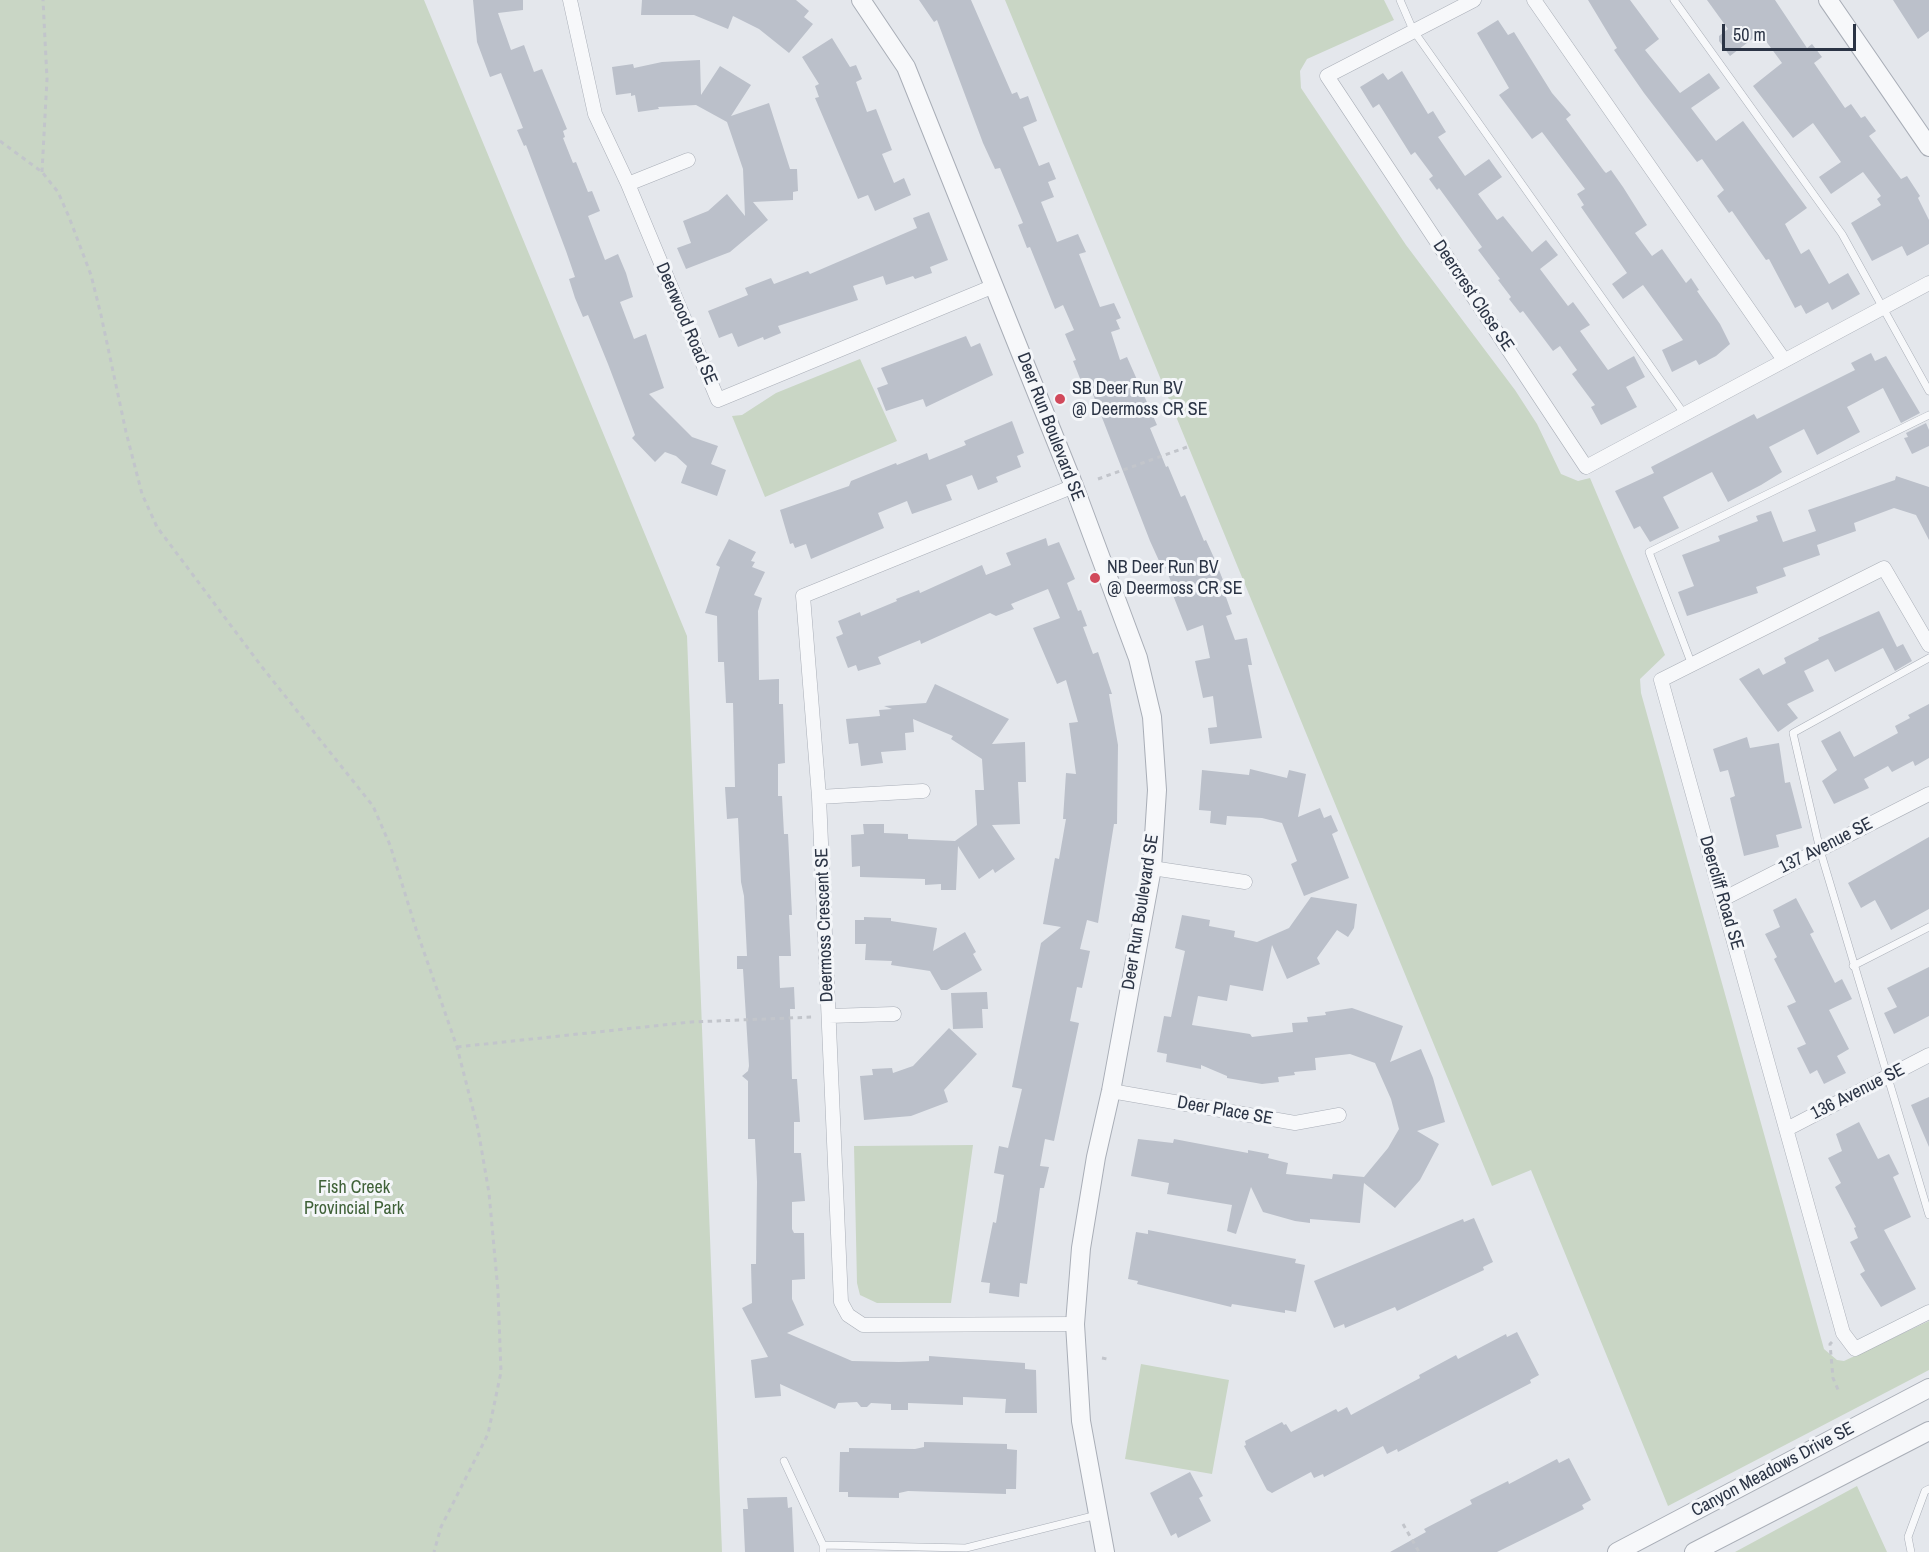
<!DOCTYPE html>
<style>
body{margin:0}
#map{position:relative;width:1929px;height:1552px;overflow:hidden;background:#e4e7ec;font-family:"Archivo Narrow",sans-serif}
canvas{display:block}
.scale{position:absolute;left:1722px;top:24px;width:134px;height:27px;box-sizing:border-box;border:3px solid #2b3445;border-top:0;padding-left:8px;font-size:18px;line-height:21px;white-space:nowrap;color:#2b3445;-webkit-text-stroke:4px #f4f6f9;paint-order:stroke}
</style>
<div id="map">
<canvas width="1929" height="1552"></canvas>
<div class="scale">50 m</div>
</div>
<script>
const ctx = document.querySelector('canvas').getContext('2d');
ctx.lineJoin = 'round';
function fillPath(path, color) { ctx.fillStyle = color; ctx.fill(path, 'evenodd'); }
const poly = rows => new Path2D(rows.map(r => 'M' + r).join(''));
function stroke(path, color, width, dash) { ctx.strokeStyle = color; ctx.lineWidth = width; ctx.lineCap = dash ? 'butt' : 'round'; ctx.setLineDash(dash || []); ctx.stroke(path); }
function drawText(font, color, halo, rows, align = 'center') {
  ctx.font = font + ' "Archivo Narrow",sans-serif'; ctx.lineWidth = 6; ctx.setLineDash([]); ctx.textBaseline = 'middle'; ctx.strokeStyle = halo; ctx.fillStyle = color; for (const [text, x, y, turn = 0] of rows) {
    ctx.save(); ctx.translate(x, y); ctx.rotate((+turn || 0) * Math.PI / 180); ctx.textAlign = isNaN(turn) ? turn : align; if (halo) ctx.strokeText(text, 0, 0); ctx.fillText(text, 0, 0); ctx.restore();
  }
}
fillPath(poly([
 [0,0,424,0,687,636,722,1552,0,1552],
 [1005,0,1384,0,1394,20,1307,59,1300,71,1301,88,1406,245,1515,390,1537,424,1561,474,1578,481,1590,478,1665,655,1640,679,1641,693,1824,1349,1837,1360,1844,1361,1929,1321,1929,1370,1668,1506,1531,1170,1492,1186],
 [860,359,897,441,765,497,732,416,742,415,776,393],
 [973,1145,951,1303,877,1303,860,1295,857,1283,854,1146],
 [1141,1364,1229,1380,1212,1474,1125,1459],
 [1857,1486,1887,1552,1735,1552]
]), '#c9d6c5');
fillPath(poly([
 [473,0,523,0,523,10,498,13,511,50,524,45,534,72,542,69,567,129,563,131,565,137,563,138,573,163,576,162,588,192,592,191,600,211,588,216,605,260,618,254,626,273,633,297,620,302,634,339,646,334,664,388,649,394,692,437,718,446,711,464,726,470,717,496,681,483,687,466,676,456,665,452,655,462,632,438,635,435,608,364,588,315,583,317,575,298,569,279,575,277,566,251,526,145,524,146,517,130,523,128,501,73,490,77,477,42],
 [642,0,796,0,809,11,804,17,813,24,789,53,759,29,733,16,728,29,694,15,641,15],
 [919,0,971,0,1012,94,1017,92,1020,99,1028,96,1037,121,1023,127,1039,166,1049,162,1056,179,1048,182,1054,197,1041,202,1057,242,1078,234,1086,252,1079,254,1100,307,1114,303,1121,318,1116,320,1120,329,1111,332,1120,360,1127,357,1157,425,1150,428,1166,467,1168,466,1181,497,1185,495,1204,541,1206,540,1215,560,1225,585,1222,586,1232,614,1226,616,1235,640,1247,638,1252,665,1248,665,1262,738,1210,744,1208,728,1217,727,1213,696,1203,698,1195,661,1210,658,1203,625,1187,631,1171,590,1174,589,1163,562,1160,563,1150,541,1087,379,1081,381,1073,361,1076,360,1065,334,1074,330,1063,305,1055,309,1030,247,1027,248,1018,225,1023,223,1000,168,995,169,983,143,937,20,934,22],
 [1588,0,1630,0,1659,39,1645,50,1680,93,1709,73,1720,88,1691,108,1716,141,1743,121,1807,208,1785,224,1801,254,1809,249,1829,284,1848,273,1860,294,1832,310,1828,302,1806,314,1801,305,1795,308,1769,259,1766,260,1732,211,1729,213,1717,196,1724,190,1702,159,1697,162,1644,93,1614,50,1617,48],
 [1707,0,1775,0,1807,48,1812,44,1822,57,1814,63,1845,108,1851,104,1861,118,1865,116,1876,131,1869,136,1901,179,1907,176,1920,196,1918,198,1929,220,1929,244,1907,256,1902,246,1872,261,1851,223,1881,205,1877,199,1881,196,1863,172,1831,194,1819,177,1841,162,1813,123,1793,138,1753,86,1782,63,1760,33,1730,56,1719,41,1719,36,1728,29],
 [1893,0,1929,0,1929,31,1918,39],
 [1498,20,1508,35,1514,32,1552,93,1571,115,1566,119,1604,171,1606,173,1611,170,1623,187,1647,225,1635,233,1652,256,1662,249,1686,283,1691,278,1699,290,1697,291,1720,324,1730,344,1716,356,1699,365,1696,360,1672,372,1662,350,1683,340,1643,285,1623,299,1612,284,1627,273,1581,207,1584,205,1577,194,1585,189,1542,132,1532,139,1499,95,1509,88,1477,33],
 [832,38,850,67,856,65,862,79,856,82,867,112,876,109,892,150,882,154,894,183,904,178,911,195,875,211,868,195,858,199,815,98,819,97,815,86,819,84,802,57],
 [700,60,701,95,720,66,751,85,731,116,769,103,790,169,797,169,798,191,793,192,793,200,753,202,768,220,730,252,686,269,677,248,691,243,683,221,708,211,727,194,745,216,743,169,727,122,696,105,658,107,659,109,638,112,635,95,631,96,631,93,616,95,612,67,633,64,634,68,662,62],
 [1402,71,1428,114,1433,111,1446,132,1438,137,1465,176,1489,159,1502,177,1478,194,1497,220,1503,216,1532,252,1546,240,1558,255,1540,269,1568,306,1573,302,1590,325,1580,331,1608,370,1634,356,1645,377,1626,387,1637,407,1601,425,1591,407,1595,405,1572,374,1577,370,1560,346,1553,351,1523,311,1520,313,1509,299,1511,297,1498,280,1500,279,1478,250,1482,247,1439,188,1437,190,1429,179,1433,176,1415,152,1411,155,1379,104,1373,108,1360,87,1383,73,1388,80],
 [929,212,948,260,930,267,932,273,915,279,913,276,886,285,883,276,853,286,858,300,778,326,781,333,764,340,763,337,738,347,732,333,719,338,708,311,748,295,745,288,771,278,774,284,808,271,810,274,917,228,913,218],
 [966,336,971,347,980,343,993,375,926,407,923,399,886,411,877,388,888,384,881,368],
 [1871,353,1875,361,1886,356,1920,413,1901,423,1883,388,1847,407,1860,432,1817,455,1804,429,1769,447,1782,472,1761,485,1728,502,1712,472,1663,497,1679,528,1650,542,1640,526,1634,529,1615,491,1654,473,1651,467,1754,414,1757,419,1855,370,1851,363],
 [1012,421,1024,453,1017,456,1021,467,996,477,998,482,978,490,972,475,946,485,952,500,912,514,907,501,878,513,884,528,811,559,806,544,795,548,793,543,790,544,780,510,849,486,851,481,896,463,897,465,927,453,929,460,966,445,964,441],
 [1926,423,1929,430,1929,446,1912,454,1904,438,1908,437,1906,433],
 [1896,476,1929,487,1929,540,1916,515,1894,508,1854,523,1856,531,1817,545,1820,555,1783,568,1786,576,1756,587,1758,593,1687,616,1678,592,1694,586,1682,555,1720,541,1718,536,1758,521,1756,516,1771,511,1783,542,1816,531,1808,510,1895,480],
 [1046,538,1048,546,1059,542,1075,579,1067,583,1078,611,1081,610,1087,626,1083,627,1093,654,1098,652,1112,694,1109,694,1118,745,1117,824,1114,824,1098,923,1087,920,1080,949,1090,951,1082,988,1077,987,1070,1021,1079,1023,1054,1141,1045,1139,1040,1166,1049,1167,1044,1188,1040,1188,1027,1284,1020,1283,1019,1297,989,1293,990,1283,981,1282,993,1222,996,1223,1004,1175,994,1173,999,1146,1008,1148,1022,1089,1012,1087,1041,943,1061,927,1043,924,1055,858,1059,859,1066,819,1063,819,1066,773,1076,774,1069,723,1078,722,1066,680,1057,684,1033,628,1060,618,1048,589,1011,604,1014,609,996,616,990,613,921,644,920,640,878,657,881,664,858,671,856,665,848,668,836,637,843,634,838,621,860,612,861,616,897,601,896,599,919,590,920,593,982,565,986,575,1011,565,1006,553],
 [729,539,756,552,751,561,755,562,752,567,765,572,754,595,762,598,758,611,759,680,779,679,779,704,783,704,785,763,778,764,778,796,782,796,784,834,788,834,792,915,789,915,791,956,779,956,780,988,794,987,795,1009,790,1009,792,1079,797,1079,800,1122,794,1122,794,1153,801,1153,805,1201,792,1202,792,1229,794,1233,804,1233,805,1279,792,1280,792,1299,804,1325,787,1333,852,1361,899,1362,929,1361,929,1356,1025,1363,1025,1369,1036,1370,1037,1413,1005,1413,1006,1399,963,1397,963,1405,908,1403,908,1410,891,1410,891,1404,871,1403,867,1407,861,1407,857,1402,838,1403,835,1409,780,1384,781,1396,755,1398,751,1360,768,1357,742,1308,752,1303,751,1264,756,1264,757,1182,755,1139,748,1139,748,1081,742,1076,748,1071,749,1066,743,969,737,969,737,956,747,956,744,896,741,882,738,818,727,819,725,787,735,787,733,703,726,703,724,662,718,662,717,616,705,613,720,567,716,565],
 [1879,611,1897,647,1903,644,1912,661,1895,671,1883,648,1835,672,1828,659,1804,671,1814,691,1787,704,1798,718,1778,732,1739,679,1759,668,1763,675,1786,663,1784,658,1819,640,1818,638],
 [935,684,1009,719,992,744,1025,742,1026,782,1018,782,1020,824,992,825,1015,859,995,873,993,869,979,879,958,846,956,890,941,890,941,884,925,885,925,879,860,877,860,866,852,867,851,835,864,834,863,824,884,824,884,833,908,834,908,839,955,841,977,825,975,790,984,790,982,759,951,739,953,736,913,719,914,732,905,733,906,750,881,752,883,763,861,766,858,743,849,744,846,719,880,716,879,710,892,709,884,706,926,703],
 [1929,704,1929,758,1915,766,1913,761,1892,772,1888,766,1864,779,1869,788,1834,804,1822,781,1837,770,1821,741,1840,731,1854,757,1898,733,1895,726,1910,718,1908,715],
 [1747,737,1750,748,1779,743,1785,783,1790,782,1802,828,1776,835,1779,847,1744,856,1730,798,1735,796,1728,770,1720,772,1713,749],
 [1250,769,1287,778,1289,770,1306,774,1298,817,1320,808,1324,818,1331,815,1338,831,1332,834,1349,878,1304,896,1291,864,1297,861,1282,823,1262,818,1227,816,1226,825,1210,823,1211,811,1199,810,1202,770,1249,775],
 [1929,837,1929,909,1891,930,1875,900,1861,908,1848,883],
 [1311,897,1357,904,1354,928,1348,937,1337,930,1317,958,1320,964,1287,979,1272,945,1263,991,1230,985,1227,1001,1198,996,1192,1025,1250,1034,1252,1037,1293,1032,1292,1023,1308,1022,1307,1017,1326,1015,1325,1012,1352,1008,1403,1026,1390,1062,1421,1049,1433,1078,1445,1122,1417,1131,1439,1144,1420,1180,1395,1208,1364,1183,1360,1223,1310,1219,1310,1223,1295,1221,1263,1212,1251,1187,1236,1234,1227,1231,1232,1205,1167,1194,1169,1183,1131,1176,1138,1139,1173,1143,1174,1139,1248,1153,1248,1150,1269,1154,1268,1158,1288,1163,1286,1174,1332,1179,1333,1174,1364,1177,1388,1148,1399,1129,1391,1099,1375,1063,1350,1054,1315,1058,1316,1070,1294,1072,1295,1075,1278,1077,1279,1082,1262,1084,1227,1078,1227,1076,1201,1065,1201,1069,1166,1062,1167,1054,1157,1052,1164,1016,1171,1017,1185,951,1175,948,1182,915,1210,920,1209,926,1235,931,1234,937,1257,942,1289,928],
 [1796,898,1814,932,1810,934,1835,983,1842,979,1852,999,1829,1010,1849,1049,1837,1056,1846,1073,1824,1084,1817,1070,1810,1074,1797,1048,1806,1044,1787,1006,1796,1002,1774,959,1777,957,1765,934,1780,927,1773,910],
 [864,917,891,918,891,921,937,928,933,951,965,932,976,952,973,954,982,970,947,990,941,990,930,971,891,965,892,961,865,960,866,944,855,944,855,920,864,920],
 [1929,967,1929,1016,1894,1034,1884,1013,1897,1007,1887,988],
 [987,992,988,1009,982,1009,983,1028,953,1029,951,993],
 [949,1028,977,1054,944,1090,948,1102,911,1116,864,1120,860,1076,873,1075,872,1069,892,1068,893,1073,913,1066],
 [1929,1097,1929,1147,1911,1105],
 [1859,1122,1878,1159,1889,1154,1899,1174,1893,1177,1911,1217,1884,1230,1916,1289,1881,1307,1860,1274,1865,1271,1850,1242,1858,1238,1854,1228,1856,1227,1835,1187,1841,1183,1828,1158,1842,1151,1836,1134],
 [1474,1218,1493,1262,1483,1267,1484,1270,1397,1311,1395,1307,1345,1328,1344,1324,1334,1328,1314,1281,1463,1219,1464,1222],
 [1148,1230,1296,1259,1295,1263,1305,1265,1296,1312,1285,1310,1285,1313,1232,1304,1231,1307,1137,1284,1138,1281,1128,1279,1136,1232,1148,1234],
 [1517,1332,1539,1375,1530,1380,1531,1383,1398,1452,1397,1449,1387,1454,1383,1446,1324,1477,1323,1474,1314,1478,1311,1472,1272,1493,1267,1490,1244,1446,1246,1445,1245,1441,1282,1422,1284,1425,1286,1424,1291,1432,1336,1409,1338,1412,1347,1407,1351,1415,1420,1378,1419,1375,1456,1355,1458,1359,1506,1334,1507,1337],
 [924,1442,1007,1444,1007,1449,1017,1450,1016,1489,1006,1489,1006,1494,908,1491,899,1493,899,1498,848,1497,848,1492,839,1492,840,1452,849,1452,849,1448,915,1449,924,1447],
 [1569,1458,1591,1500,1582,1505,1584,1509,1546,1528,1497,1552,1390,1552,1426,1532,1424,1529,1472,1504,1470,1500,1508,1481,1509,1484,1557,1459,1559,1463],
 [1190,1472,1203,1496,1199,1498,1211,1521,1178,1538,1176,1533,1171,1536,1150,1493],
 [787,1497,788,1508,792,1507,794,1552,745,1552,743,1509,748,1509,747,1498]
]), '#bbc0ca');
const service = poly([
 [1400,0,1413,30,1685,415],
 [1674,0,1842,234,1929,391],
 [1929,658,1793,733,1820,850,1929,1215],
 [1692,665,1649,552,1929,415],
 [1853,966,1929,927],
 [784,1461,823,1545],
 [823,1552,823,1545,966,1548,1097,1515],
 [1911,1552,1908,1537,1925,1491,1929,1489]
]);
const minor = poly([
 [570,0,595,114,628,184,718,400,994,286],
 [1474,0,1327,76,1586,467,1929,283],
 [1534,0,1784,360],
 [628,184,688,160],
 [1074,486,803,596,819,797,841,1302,848,1315,863,1325,1075,1324],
 [1929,645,1884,568,1661,680,1843,1333,1855,1349,1929,1312],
 [819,797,923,791],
 [1152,868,1245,882],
 [1723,899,1929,794],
 [829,1016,894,1014],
 [1111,1091,1295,1123,1339,1115],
 [1787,1129,1929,1055]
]);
const tertiary = poly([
 [861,0,906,67,1074,486,1138,658,1152,717,1157,790,1152,868,1111,1091,1096,1157,1081,1248,1075,1324,1081,1421,1105,1552],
 [1828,0,1929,147],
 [1617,1552,1929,1388],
 [1694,1552,1929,1431]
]);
stroke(service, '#a9aeb7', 8);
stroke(minor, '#a9aeb7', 15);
stroke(tertiary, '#a9aeb7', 20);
stroke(poly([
 [0,141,42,172,58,192,69,217,91,275,101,315,126,432,142,494,157,527,262,667,373,806,390,845,416,929,457,1047,478,1129,489,1193,498,1291,501,1372,488,1434,441,1527,434,1552],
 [42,172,47,79,43,0],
 [1098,479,1187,447],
 [457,1047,691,1022,814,1017],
 [1832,1342,1830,1344,1833,1378,1839,1392],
 [1102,1358,1107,1359],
 [1403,1524,1419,1552]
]), '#c2c5cb', 3, [4.5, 4.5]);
stroke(service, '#f7f8fa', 7);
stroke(minor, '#f7f8fa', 14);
stroke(tertiary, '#f7f8fa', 18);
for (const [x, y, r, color] of [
 [1060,399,6,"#d1495b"],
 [1095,578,6,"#d1495b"]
]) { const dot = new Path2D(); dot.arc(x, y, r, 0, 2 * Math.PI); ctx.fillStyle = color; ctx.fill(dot); stroke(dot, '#f4f6f9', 2); }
drawText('18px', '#2b3445', '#f4f6f9', [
 ["Deercrest Close SE",1473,296,56],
 ["Deerwood Road SE",686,324,67],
 ["Deer Run Boulevard SE",1050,427,69],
 ["137 Avenue SE",1826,846,-27],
 ["Deercliff Road SE",1721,893,74],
 ["Deer Run Boulevard SE",1141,912,-81],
 ["Deermoss Crescent SE",825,925,-92],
 ["136 Avenue SE",1858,1092,-27],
 ["Deer Place SE",1225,1111,10],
 ["Canyon Meadows Drive SE",1773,1470,-28]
]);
drawText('18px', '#2b3445', '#f4f6f9', [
 ["SB Deer Run BV",1072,389],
 ["@ Deermoss CR SE",1072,410],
 ["NB Deer Run BV",1107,568],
 ["@ Deermoss CR SE",1107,589]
], 'left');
drawText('18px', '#3f6138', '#f4f6f9', [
 ["Fish Creek",354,1188],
 ["Provincial Park",354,1209]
]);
</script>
